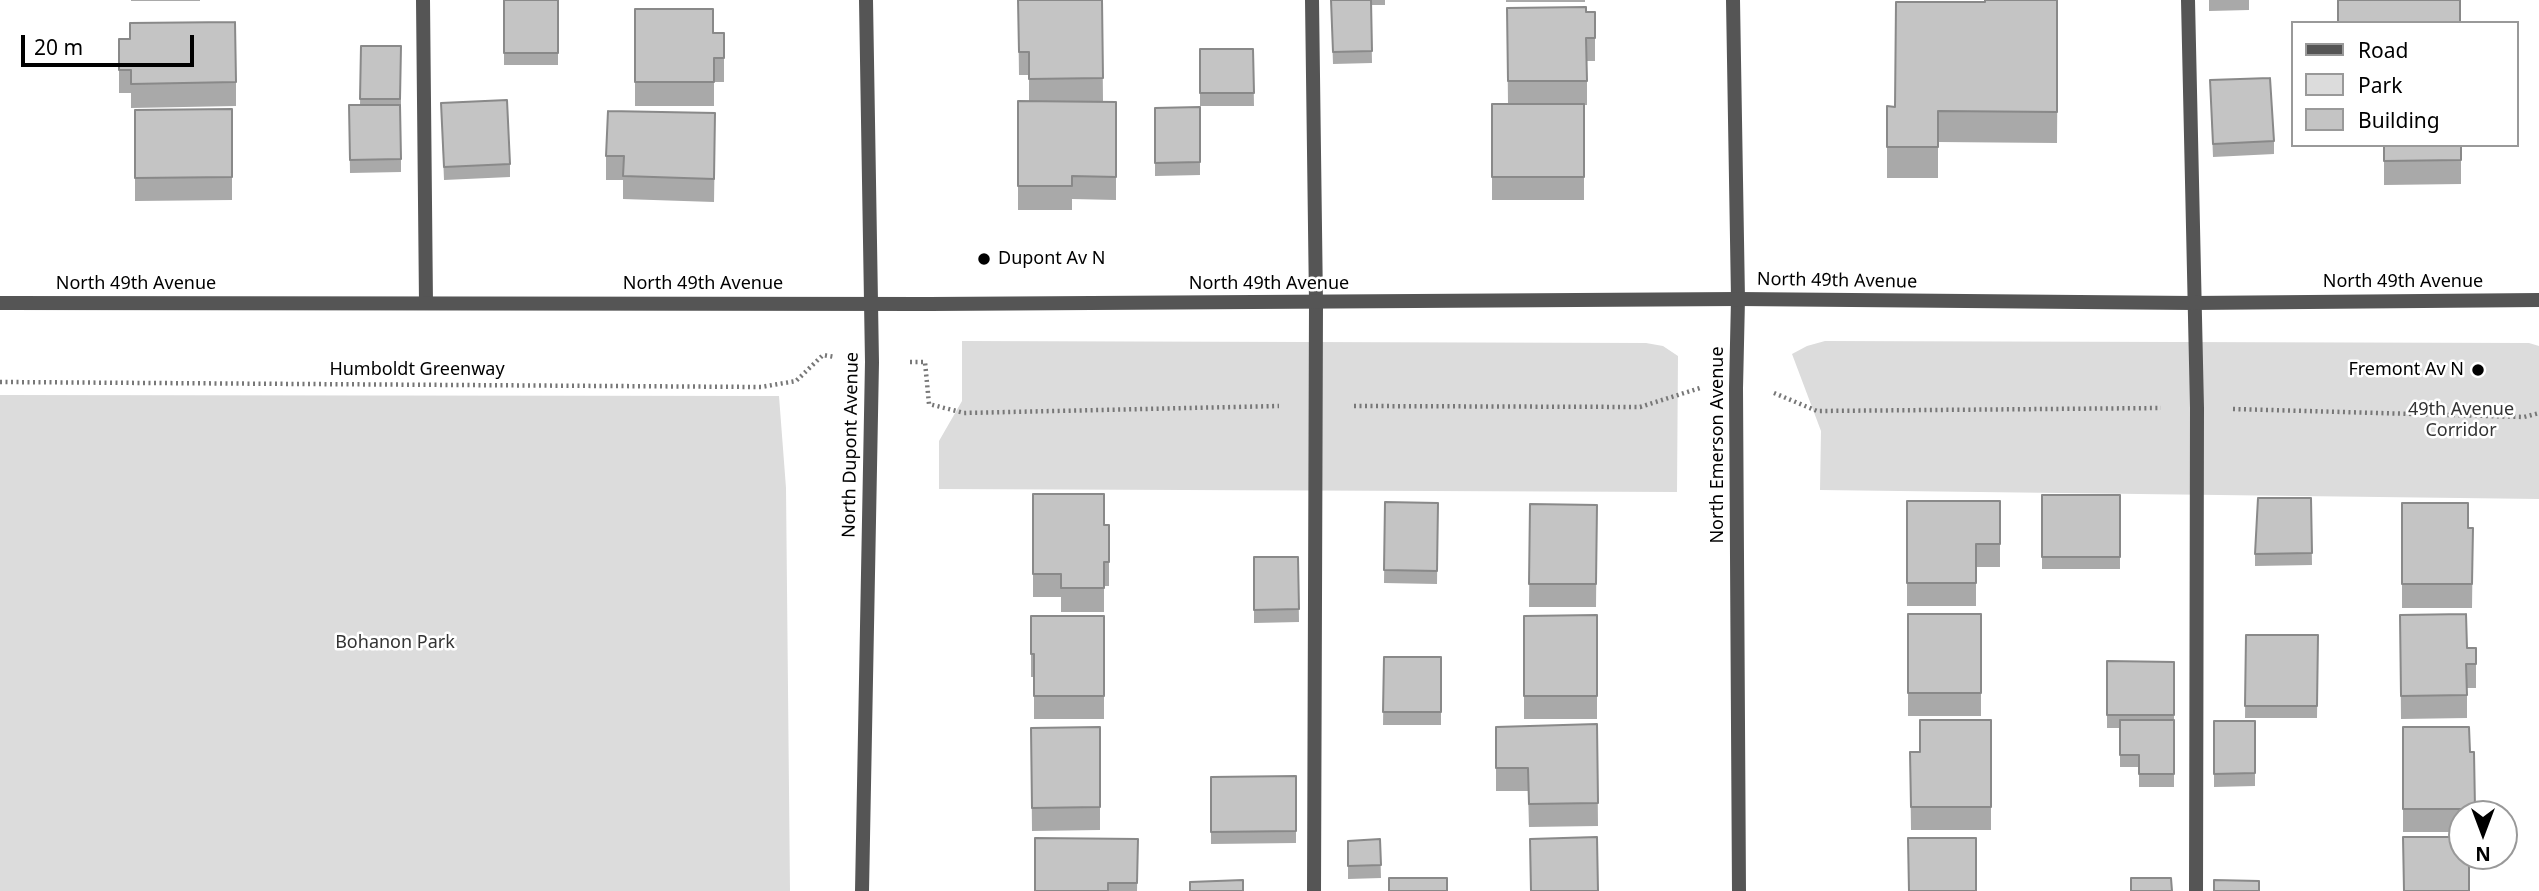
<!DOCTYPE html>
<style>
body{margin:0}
#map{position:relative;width:2539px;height:891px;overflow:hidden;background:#fff;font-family:"Noto Sans",sans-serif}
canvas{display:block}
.legend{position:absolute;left:2291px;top:21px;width:228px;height:126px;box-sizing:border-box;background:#fff;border:2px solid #999;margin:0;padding:9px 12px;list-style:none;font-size:21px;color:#000}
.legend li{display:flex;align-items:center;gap:14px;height:35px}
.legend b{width:35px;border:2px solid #999}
.north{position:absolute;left:2448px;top:800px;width:70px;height:70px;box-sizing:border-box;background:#fff;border:2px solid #999;border-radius:50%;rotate:180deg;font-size:19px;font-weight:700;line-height:28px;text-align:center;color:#000}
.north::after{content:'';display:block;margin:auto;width:24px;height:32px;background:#000;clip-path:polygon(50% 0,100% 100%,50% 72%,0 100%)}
.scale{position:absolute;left:21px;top:35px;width:173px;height:32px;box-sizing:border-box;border:4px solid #000;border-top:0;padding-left:9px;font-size:21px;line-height:24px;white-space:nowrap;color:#000;-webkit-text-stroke:5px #fff;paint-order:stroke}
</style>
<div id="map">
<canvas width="2539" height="891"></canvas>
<ul class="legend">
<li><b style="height:9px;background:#555"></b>Road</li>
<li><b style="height:19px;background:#dcdcdc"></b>Park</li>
<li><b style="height:19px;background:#c4c4c4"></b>Building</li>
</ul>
<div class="north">N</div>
<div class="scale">20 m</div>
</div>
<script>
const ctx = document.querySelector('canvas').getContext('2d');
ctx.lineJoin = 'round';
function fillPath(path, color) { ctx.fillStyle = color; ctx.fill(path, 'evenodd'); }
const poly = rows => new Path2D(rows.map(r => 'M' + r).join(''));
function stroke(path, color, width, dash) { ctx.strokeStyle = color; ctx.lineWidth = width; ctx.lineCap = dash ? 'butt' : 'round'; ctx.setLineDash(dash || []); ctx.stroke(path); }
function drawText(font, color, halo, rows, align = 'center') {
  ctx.font = font + ' "Noto Sans",sans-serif'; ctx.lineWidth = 5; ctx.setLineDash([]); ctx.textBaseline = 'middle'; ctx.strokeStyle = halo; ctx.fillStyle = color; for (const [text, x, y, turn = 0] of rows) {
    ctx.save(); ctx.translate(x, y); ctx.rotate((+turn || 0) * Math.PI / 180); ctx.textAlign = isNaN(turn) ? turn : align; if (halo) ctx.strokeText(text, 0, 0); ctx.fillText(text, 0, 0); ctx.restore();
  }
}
fillPath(poly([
 [962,341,1646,343,1663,346,1678,356,1677,492,939,489,939,441,962,401],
 [1825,341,2529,343,2539,346,2539,499,1820,490,1821,431,1792,354,1807,346],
 [0,395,779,396,786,488,790,891,0,891]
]), '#dcdcdc');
stroke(poly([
 [910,362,925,362,929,404,964,413,1279,406],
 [0,382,761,387,796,381,823,355,835,357],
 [1774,393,1817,411,2161,408],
 [1354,406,1640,407,1700,388],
 [2233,409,2524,417,2539,413]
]), '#777', 4.5, [2, 3.5]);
stroke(poly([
 [423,0,426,303],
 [1312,0,1316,303,1314,891],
 [2188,0,2197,408,2196,891]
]), '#555', 14);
stroke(poly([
 [1733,0,1738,299,1736,388,1739,891],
 [862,891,872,362,866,0]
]), '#555', 14);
stroke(poly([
 [0,303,930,304,1738,299,2193,303,2539,300]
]), '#555', 14);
fillPath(poly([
 [131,0,200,0,200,1,131,1],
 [504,0,558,0,558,65,504,65],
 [1018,0,1102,0,1103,101,1086,101,1116,102,1116,200,1072,199,1072,210,1018,210,1018,101,1029,101,1029,75,1019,75],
 [1331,0,1385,0,1385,5,1371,5,1372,63,1333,64],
 [1506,0,1585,0,1585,2,1506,2],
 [2058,0,2057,143,1938,142,1938,178,1887,178,1887,106,1895,107,1985,2],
 [2209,0,2249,0,2249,10,2209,11],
 [1507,8,1595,12,1595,61,1587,61,1587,105,1584,105,1584,200,1492,200,1492,104,1508,104],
 [635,9,713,33,724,33,724,82,714,82,714,106,635,106],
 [119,39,236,82,236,106,131,108,131,93,119,93],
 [361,46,401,46,401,172,350,173,349,105,360,105],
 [1200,49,1253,49,1254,106,1200,106],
 [2210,80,2274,141,2274,154,2213,157],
 [441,103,510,164,510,177,444,180],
 [1200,107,1200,175,1155,176,1155,108],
 [232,109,232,200,135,201,135,110],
 [715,136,714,202,623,199,623,180,606,180,606,156],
 [2384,145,2461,145,2461,184,2384,185],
 [1033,494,1104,525,1109,525,1109,586,1104,586,1104,612,1061,612,1061,597,1033,597],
 [2042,495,2120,495,2120,569,2042,569],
 [2311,498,2312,565,2255,566,2255,554],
 [1907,501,2000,501,2000,567,1976,567,1976,606,1907,606],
 [1385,502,1438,503,1437,584,1384,583],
 [2402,503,2468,528,2473,528,2472,608,2402,608],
 [1530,504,1597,505,1596,607,1529,607],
 [1254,557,1298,557,1299,622,1254,623],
 [1908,614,1981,614,1981,716,1908,716],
 [1597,615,1597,719,1524,719,1524,616],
 [2400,615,2467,648,2476,648,2476,688,2467,688,2467,718,2401,719],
 [1031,616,1104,616,1104,719,1034,719,1034,677,1031,677],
 [2246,635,2318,635,2317,718,2245,718],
 [1384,657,1441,657,1441,725,1383,725],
 [2107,661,2174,662,2174,787,2139,787,2139,767,2120,767,2120,728,2107,728],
 [1991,720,1991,830,1911,830,1910,752,1920,752],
 [2214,721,2255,721,2255,786,2214,787],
 [1597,724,1598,826,1529,827,1528,791,1496,791,1496,727],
 [1100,727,1100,830,1032,831,1031,728],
 [2403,727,2470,752,2474,752,2475,814,2462,814,2462,832,2403,832],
 [1296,776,1296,843,1211,844,1211,777],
 [1138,839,1137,891,1035,891],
 [1380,839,1381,878,1348,879,1348,841]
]), '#a9a9a9');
const building = poly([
 [504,0,558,0,558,53,504,53,504,0],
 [1018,0,1102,0,1103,78,1029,79,1029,52,1019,52,1018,0],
 [1331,0,1371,0,1372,51,1333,52,1331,0],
 [1985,0,2057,0,2057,112,1938,111,1938,147,1887,147,1887,106,1895,107,1896,2,1985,2,1985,0],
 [2338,0,2460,0,2460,23,2338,23,2338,0],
 [1586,7,1586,12,1595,12,1595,38,1586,38,1587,81,1508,81,1507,8,1586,7],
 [635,9,713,9,713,33,724,33,724,58,714,58,714,82,635,82,635,9],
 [235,22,236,82,131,84,131,70,119,70,119,39,130,39,130,23,235,22],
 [361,46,401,46,400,99,360,99,361,46],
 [1200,49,1253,49,1254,93,1200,93,1200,49],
 [2270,78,2274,141,2213,144,2210,80,2270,78],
 [507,100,510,164,444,167,441,103,507,100],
 [1018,101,1116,102,1116,177,1072,176,1072,186,1018,186,1018,101],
 [1492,104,1584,104,1584,177,1492,177,1492,104],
 [349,105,400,105,401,159,350,160,349,105],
 [1200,107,1200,162,1155,163,1155,108,1200,107],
 [232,109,232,177,135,178,135,110,232,109],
 [608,111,715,113,714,179,623,176,624,156,606,156,608,111],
 [2384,145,2461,145,2461,160,2384,161,2384,145],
 [1033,494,1104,494,1104,525,1109,525,1109,562,1104,562,1104,588,1061,588,1061,574,1033,574,1033,494],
 [2042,495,2120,495,2120,557,2042,557,2042,495],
 [2258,498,2311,498,2312,553,2255,554,2258,498],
 [1907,501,2000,501,2000,544,1976,544,1976,583,1907,583,1907,501],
 [1385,502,1438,503,1437,571,1384,570,1385,502],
 [2402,503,2468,503,2468,528,2473,528,2472,584,2402,584,2402,503],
 [1530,504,1597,505,1596,584,1529,584,1530,504],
 [1254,557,1298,557,1299,609,1254,610,1254,557],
 [1908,614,1981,614,1981,693,1908,693,1908,614],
 [2466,614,2467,648,2476,648,2476,664,2466,664,2467,695,2401,696,2400,615,2466,614],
 [1597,615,1597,696,1524,696,1524,616,1597,615],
 [1031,616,1104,616,1104,696,1034,696,1034,654,1031,654,1031,616],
 [2246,635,2318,635,2317,706,2245,706,2246,635],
 [1384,657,1441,657,1441,712,1383,712,1384,657],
 [2107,661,2174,662,2174,715,2107,715,2107,661],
 [1920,720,1991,720,1991,807,1911,807,1910,752,1920,752,1920,720],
 [2120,720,2174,720,2174,774,2139,774,2139,755,2120,755,2120,720],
 [2214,721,2255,721,2255,773,2214,774,2214,721],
 [1597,724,1598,803,1529,804,1528,768,1496,768,1496,727,1597,724],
 [1100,727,1100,807,1032,808,1031,728,1100,727],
 [2403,727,2469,727,2470,752,2474,752,2475,809,2403,809,2403,727],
 [1296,776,1296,831,1211,832,1211,777,1296,776],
 [1597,837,1598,891,1531,891,1530,839,1597,837],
 [2403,837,2462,837,2462,856,2469,856,2469,891,2404,891,2403,837],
 [1035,838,1138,839,1137,883,1108,883,1108,891,1035,891,1035,838],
 [1908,838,1976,838,1976,891,1909,891,1908,838],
 [1380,839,1381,865,1348,866,1348,841,1380,839],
 [1389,878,1447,878,1447,891,1389,891,1389,878],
 [2131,878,2171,878,2172,891,2131,891,2131,878],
 [1243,880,1243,891,1190,891,1190,882,1243,880],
 [2214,880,2259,881,2259,891,2214,891,2214,880]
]);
fillPath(building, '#c4c4c4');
stroke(building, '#898989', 2);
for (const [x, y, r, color] of [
 [984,259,7,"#000"],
 [2478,370,7,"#000"]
]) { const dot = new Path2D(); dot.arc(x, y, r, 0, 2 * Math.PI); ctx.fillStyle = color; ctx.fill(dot); stroke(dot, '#fff', 2.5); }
drawText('18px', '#000', '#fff', [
 ["Dupont Av N",998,259],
 ["Fremont Av N",2464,370,"right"]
], 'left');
drawText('18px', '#000', '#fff', [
 ["North 49th Avenue",1837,281,1],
 ["North 49th Avenue",2403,282],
 ["North 49th Avenue",136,284],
 ["North 49th Avenue",703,284],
 ["North 49th Avenue",1269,284],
 ["Humboldt Greenway",417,370],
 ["North Dupont Avenue",851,445,-89],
 ["North Emerson Avenue",1718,445,-90]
]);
drawText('18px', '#333', '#fff', [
 ["49th Avenue",2461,410],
 ["Corridor",2461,431],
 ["Bohanon Park",395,643]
]);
</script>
